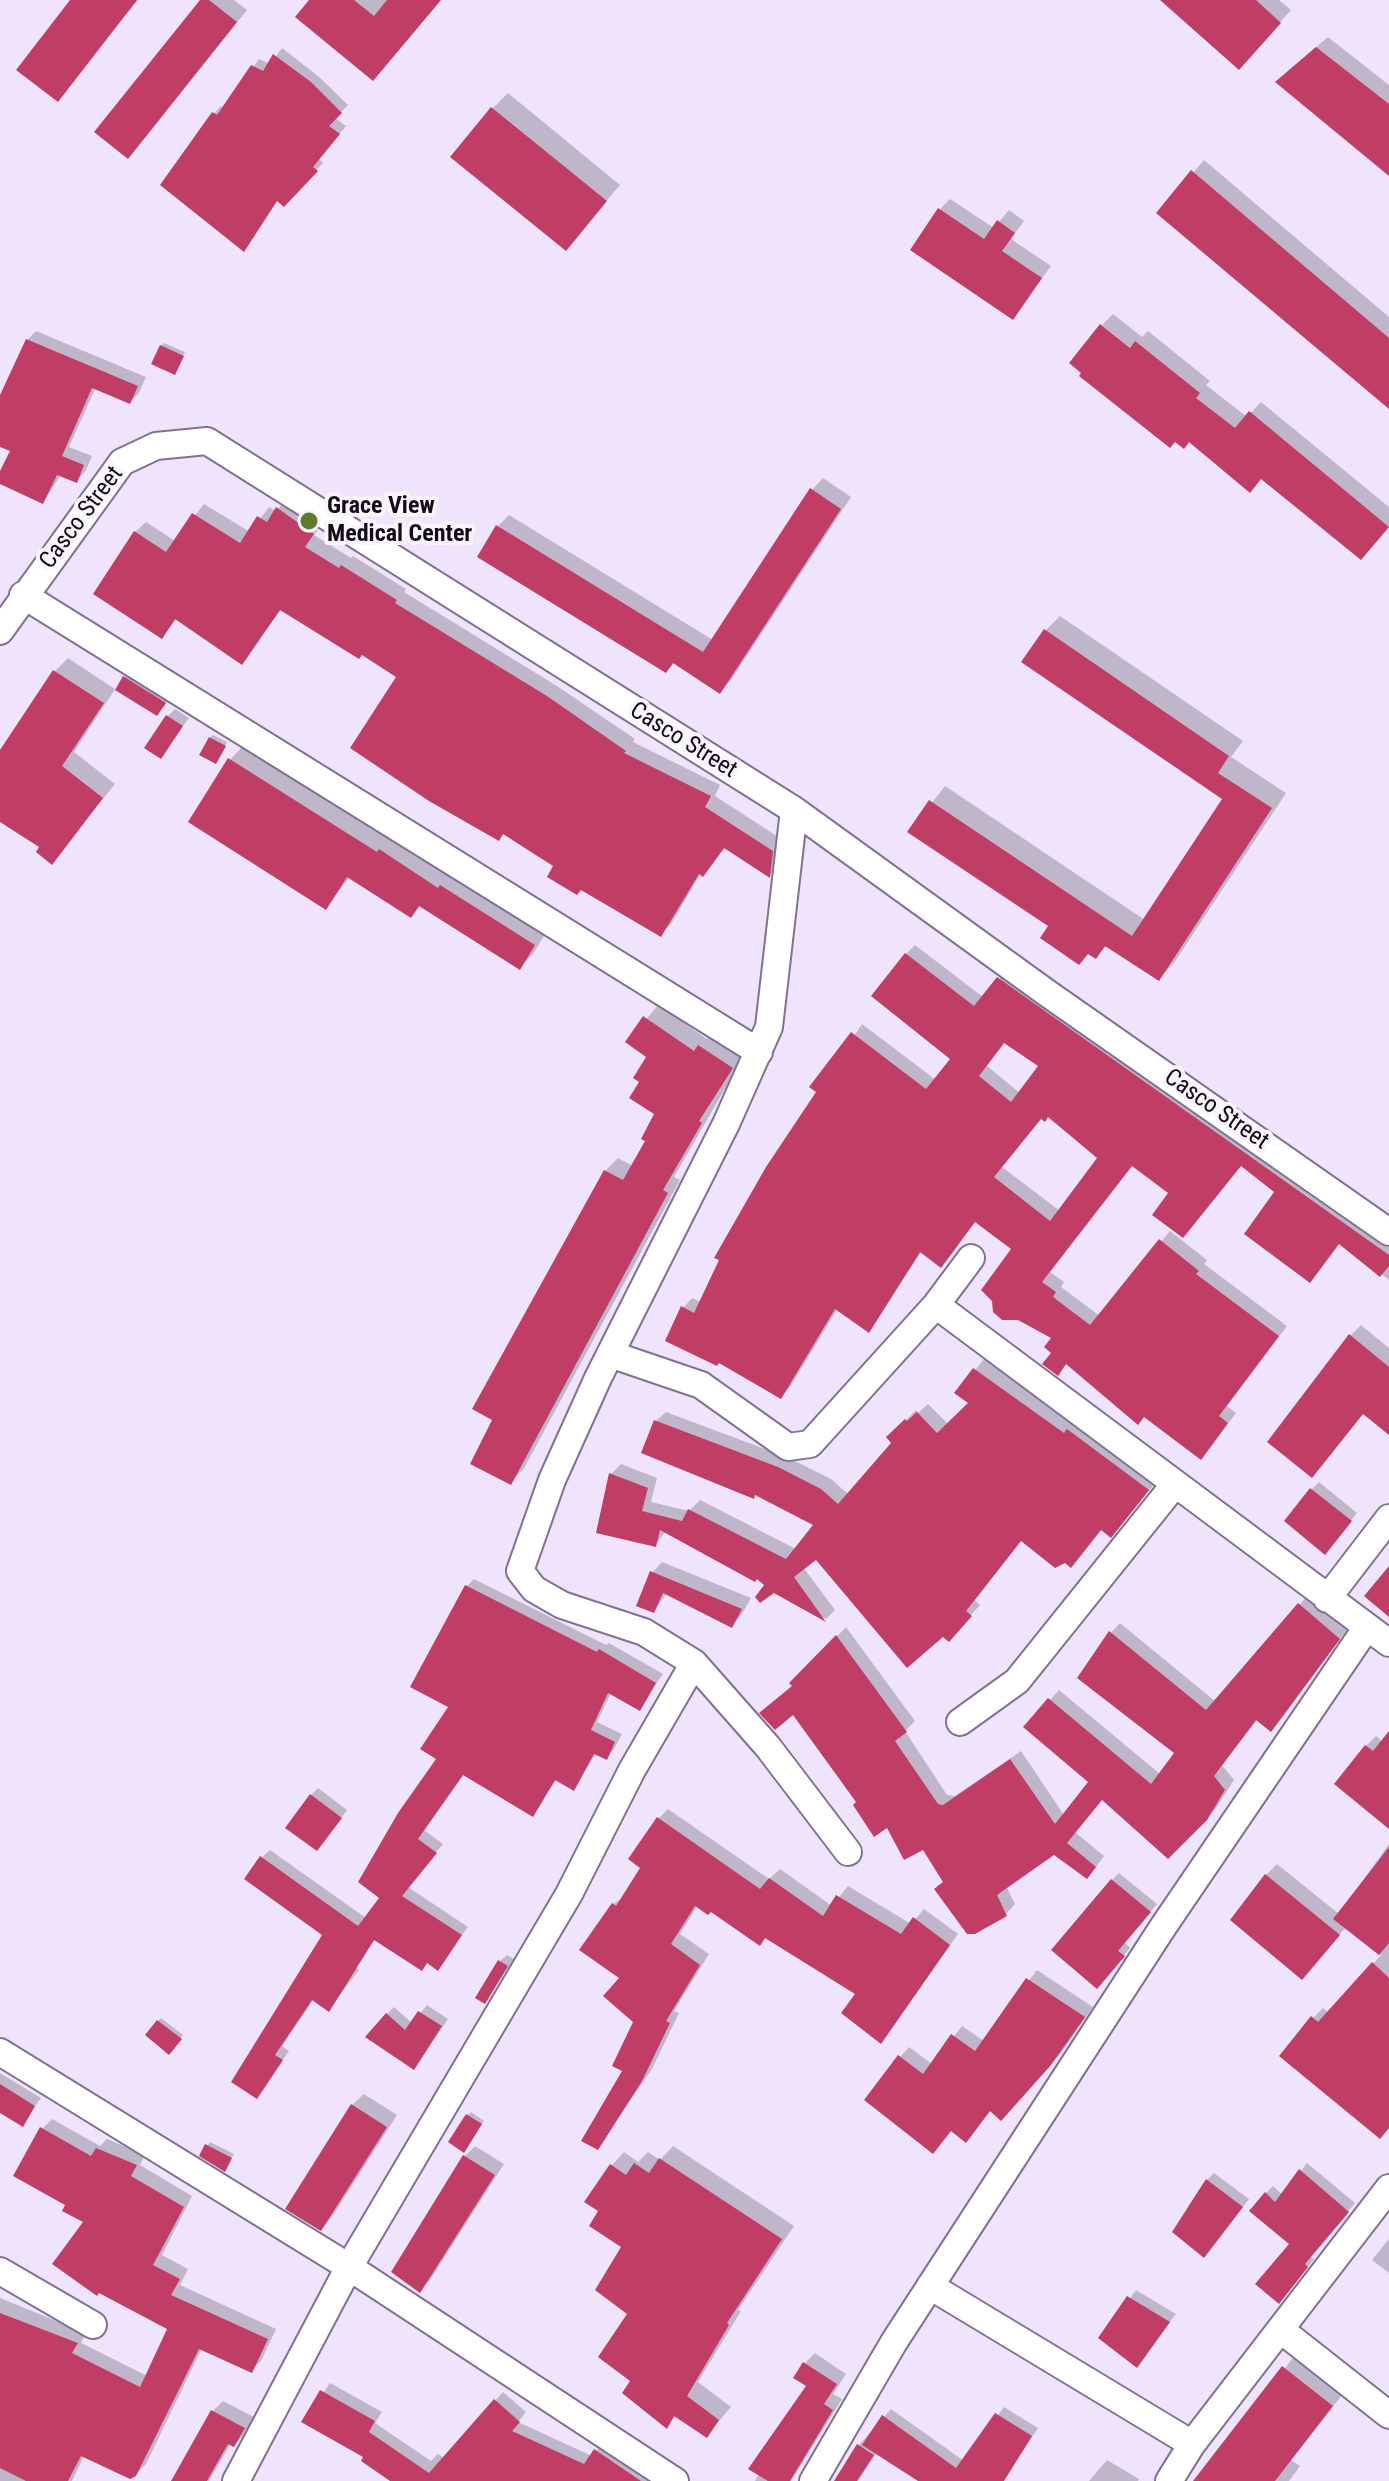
<!DOCTYPE html>
<style>
body{margin:0}
canvas{display:block;background:#efe4fc}
</style>
<canvas width="1389" height="2481"></canvas>
<script>
const ctx = document.querySelector('canvas').getContext('2d');
ctx.lineJoin = 'round';
function fillPath(path, color) { ctx.fillStyle = color; ctx.fill(path, 'evenodd'); }
const poly = rows => new Path2D(rows.map(r => 'M' + r).join(''));
function stroke(path, color, width, dash) { ctx.strokeStyle = color; ctx.lineWidth = width; ctx.lineCap = dash ? 'butt' : 'round'; ctx.setLineDash(dash || []); ctx.stroke(path); }
function drawText(font, color, halo, rows, align = 'center') {
  ctx.font = font + ' "Roboto Condensed",sans-serif'; ctx.lineWidth = 8; ctx.setLineDash([]); ctx.textBaseline = 'middle'; ctx.strokeStyle = halo; ctx.fillStyle = color; for (const [text, x, y, turn = 0] of rows) {
    ctx.save(); ctx.translate(x, y); ctx.rotate((+turn || 0) * Math.PI / 180); ctx.textAlign = isNaN(turn) ? turn : align; if (halo) ctx.strokeText(text, 0, 0); ctx.fillText(text, 0, 0); ctx.restore();
  }
}
fillPath(poly([
 [74,0,138,0,57,100],
 [202,0,234,0,247,10,139,145],
 [312,0,440,0,381,70],
 [1163,0,1279,0,1291,10,1250,56],
 [1328,37,1389,85,1389,174,1288,71],
 [282,48,318,76,348,105,335,118,346,126,319,159,323,163,284,204,278,199,244,250,214,113,221,106,224,108,259,59,270,64],
 [508,93,620,185,566,248,492,109],
 [1204,160,1389,317,1389,408,1158,213],
 [950,199,994,228,1009,210,1024,221,1011,239,1051,266,1013,318,940,209],
 [1113,314,1142,337,1148,331,1210,381,1206,385,1247,417,1261,402,1389,507,1389,526,1372,546,1102,325],
 [36,331,146,377,139,393,130,402,96,387,69,447,92,456,85,472,76,481,61,475,43,502,0,482,13,450,0,445,0,399,27,340],
 [164,343,185,352,175,372,161,346],
 [823,478,851,497,731,680,720,691,675,662,666,671,498,526,509,515,713,640,812,490],
 [288,497,323,522,314,535,351,558,353,556,406,589,404,592,557,686,635,739,633,742,720,785,715,796,783,840,780,864,770,875,726,847,701,873,671,924,660,934,504,833,498,839,399,676,282,608,242,662,178,618,162,636,135,532,146,522,175,541,204,504,250,532,269,507,276,511],
 [1060,616,1243,741,1231,757,1286,793,1174,963,1159,978,1108,945,1096,956,910,831,945,786,1145,920,1225,799,1045,631],
 [68,658,115,689,74,752,115,784,52,862,42,847,0,819,0,753,55,671],
 [132,670,172,695,157,714,125,677],
 [175,709,189,718,160,757,168,716],
 [213,735,227,742,219,758,210,738],
 [243,746,391,840,394,837,547,931,533,954,519,968,421,905,411,916,350,877,326,907,230,760],
 [915,945,983,997,1008,969,1389,1238,1389,1280,1242,1164,1171,1193,1133,1164,1050,1272,1064,1282,1061,1287,1100,1316,1170,1231,1207,1260,1204,1264,1287,1326,1227,1406,1236,1413,1210,1448,1068,1363,1057,1373,1054,1337,1014,1248,976,1220,950,1256,922,1251,869,1330,838,1308,790,1387,781,1396,683,1308,692,1298,701,1302,818,1092,862,1024,936,1080,953,1058,906,954],
 [1005,1042,1040,1065,1020,1093,987,1066],
 [1049,1115,1100,1158,1060,1211,1002,1167,1042,1117],
 [658,1005,707,1039,713,1033,745,1054,674,1177,680,1180,523,1470,510,1482,494,1419,605,1171,618,1158,633,1166,648,1140,657,1113,642,1082,649,1057,628,1042],
 [1361,1325,1389,1348,1389,1433,1364,1412,1350,1336],
 [984,1359,1158,1480,1121,1525,1022,1539,975,1600,980,1605,958,1629,943,1634,816,1557,803,1567,835,1610,826,1619,757,1577,666,1531,655,1545,611,1474,621,1464,657,1478,651,1502,689,1511,700,1500,796,1549,816,1524,656,1421,666,1412,789,1458,831,1479,848,1494,894,1443,889,1437,916,1410,918,1413,928,1404,948,1424,970,1402,957,1393],
 [1319,1482,1357,1513,1332,1545,1312,1489],
 [662,1562,751,1598,742,1614,732,1625,667,1593,654,1611,652,1573],
 [474,1579,606,1645,609,1643,663,1674,639,1709,611,1693,597,1722,622,1734,614,1749,607,1757,597,1752,573,1788,557,1779,532,1814,465,1773,424,1830,443,1844,408,1887,468,1927,438,1968,376,1938,355,1967,359,1970,329,2009,314,1999,282,2046,289,2051,257,2096,325,1934,262,1857,270,1850,366,1918,382,1897,438,1758,451,1706,466,1587],
 [1308,1595,1348,1628,1280,1720,1271,1730,1258,1719,1222,1765,1234,1780,1216,1808,1168,1856,1103,1798,1075,1832,1104,1856,1096,1867,1087,1877,1054,1853,1006,1886,1015,1904,1006,1914,945,1881,923,1848,858,1802,792,1683,846,1627,915,1721,905,1731,947,1795,955,1796,1021,1751,1064,1815,1091,1782,1026,1727,1059,1690,1160,1774,1177,1753,1111,1633,1120,1623,1216,1702],
 [1389,1734,1389,1826,1366,1746,1376,1736,1383,1742],
 [318,1788,347,1810,324,1842,311,1795],
 [668,1809,769,1879,780,1869,832,1906,848,1886,911,1924,924,1909,958,1934,881,2041,858,1993,766,1936,698,1905,680,1934,709,1954,674,2011,679,2013,652,2069,597,2148,625,2070,636,2021,622,1977,613,1904,625,1896,643,1867,658,1819],
 [1389,1844,1389,2128,1313,2018,1323,2008,1329,2013,1381,1955,1346,1927,1313,1966,1266,1875,1277,1864,1339,1914],
 [1119,1873,1157,1904,1124,1942,1130,1948,1104,1979,1112,1880],
 [507,1955,514,1959,485,2002,499,1962],
 [1037,1970,1093,2007,1061,2053,1010,2109,991,2110,966,2140,900,2057,909,2047,932,2064,962,2026,984,2041],
 [427,2005,448,2019,420,2060,387,2014,394,2007,412,2023],
 [161,2018,183,2035,172,2049,148,2034],
 [0,2073,41,2098,22,2124,0,2111],
 [364,2094,397,2115,332,2217,321,2228,352,2105],
 [471,2112,484,2121,466,2147,468,2115],
 [52,2119,100,2146,107,2139,145,2155,140,2165,192,2196,162,2255,188,2269,180,2285,276,2329,261,2361,251,2371,202,2348,146,2464,135,2475,84,2456,72,2481,0,2481,0,2298,86,2333,81,2343,147,2376,170,2328,86,2221,68,2205,42,2129],
 [210,2142,234,2154,227,2166,202,2155],
 [475,2146,504,2164,430,2280,420,2290,394,2272,465,2156],
 [673,2146,794,2226,738,2310,741,2311,698,2382,731,2407,707,2435,677,2415,666,2426,632,2380,624,2246,601,2211,612,2165,624,2152,638,2162,648,2152,660,2160],
 [1307,2163,1355,2203,1310,2256,1314,2259,1286,2294,1291,2244,1266,2193,1273,2186,1283,2195],
 [1214,2173,1249,2199,1211,2248,1207,2180],
 [1389,2239,1389,2273,1372,2260],
 [1136,2290,1176,2314,1137,2365,1101,2338],
 [815,2353,846,2374,833,2394,842,2399,791,2481,755,2481,808,2386,805,2363],
 [1293,2358,1342,2395,1291,2460,1300,2466,1289,2481,1195,2481],
 [330,2383,382,2412,375,2423,431,2461,438,2454,444,2458,503,2392,526,2412,518,2422,592,2456,604,2442,656,2481,393,2481,366,2457,304,2421],
 [223,2401,254,2417,244,2435,234,2445,231,2443,209,2481,183,2481,213,2411],
 [1004,2407,1038,2428,1003,2481,921,2481,877,2452,858,2481,836,2481,859,2445,891,2409,964,2461],
 [1107,2460,1139,2479,1138,2481,1089,2481]
]), '#0003');
fillPath(poly([
 [70,0,137,0,58,102,16,70],
 [200,0,209,0,237,22,128,159,94,132],
 [309,0,354,0,374,16,387,0,441,0,373,81,295,17],
 [1160,0,1256,0,1281,23,1239,70],
 [1316,47,1389,104,1389,176,1275,82],
 [273,54,311,82,342,113,329,126,340,134,313,167,318,171,284,207,277,201,244,252,160,185,212,112,217,115,251,65,263,71],
 [491,107,607,201,566,251,450,157],
 [1191,170,1389,338,1389,409,1156,213],
 [938,208,984,239,997,220,1015,233,1002,251,1042,278,1013,320,910,250],
 [1100,324,1130,348,1135,341,1200,393,1196,398,1235,428,1249,411,1389,527,1361,560,1261,479,1250,493,1189,442,1184,449,1175,442,1170,448,1079,376,1081,373,1069,363],
 [26,339,138,386,130,404,92,388,62,456,84,465,77,483,57,475,43,504,0,484,0,471,10,451,0,447,0,395],
 [160,345,184,356,175,375,151,364],
 [810,488,841,509,720,694,673,663,666,673,477,557,496,525,703,652],
 [276,507,314,534,305,547,339,568,341,565,397,600,395,603,547,696,626,751,624,753,711,796,705,807,773,851,770,878,724,848,703,877,699,874,661,937,581,890,577,895,547,877,553,866,503,834,499,841,429,801,350,748,396,677,362,655,359,659,280,610,242,665,175,619,162,639,93,594,134,531,166,552,192,513,240,543,257,516,267,522],
 [1044,629,1229,756,1218,773,1272,808,1159,981,1105,946,1096,959,1088,954,1079,965,1040,938,1048,926,907,832,929,800,1132,936,1222,799,1021,662],
 [53,670,104,703,62,766,103,798,52,865,36,852,39,847,0,822,0,750],
 [123,676,166,703,157,716,115,690],
 [166,715,183,726,161,759,144,748],
 [209,737,226,746,216,764,199,755],
 [228,758,377,852,379,849,438,888,440,885,535,945,520,970,419,906,411,918,347,877,326,910,188,822],
 [905,953,974,1006,997,977,1389,1255,1389,1266,1380,1277,1339,1244,1310,1283,1244,1234,1274,1192,1241,1166,1183,1238,1152,1215,1168,1193,1132,1166,1042,1282,1056,1292,1053,1297,1090,1325,1159,1239,1199,1271,1196,1274,1279,1336,1219,1416,1228,1423,1201,1460,1144,1417,1138,1425,1066,1364,1058,1376,1042,1364,1051,1353,1044,1347,1051,1338,1018,1320,1002,1320,993,1312,992,1301,981,1290,1011,1249,975,1222,941,1268,920,1252,869,1333,835,1309,781,1399,719,1363,717,1366,665,1341,681,1306,694,1313,719,1260,714,1258,766,1167,816,1092,809,1087,851,1032,926,1089,950,1059,871,996],
 [1004,1043,1038,1066,1011,1102,979,1076],
 [1048,1117,1097,1158,1050,1221,994,1177,1041,1119,1045,1122],
 [643,1016,694,1051,698,1045,733,1068,699,1121,702,1123,663,1190,668,1193,511,1485,470,1464,492,1420,472,1409,604,1170,623,1180,645,1141,641,1139,654,1114,629,1098,639,1082,633,1078,646,1057,625,1042],
 [1349,1334,1389,1367,1389,1435,1363,1414,1312,1478,1267,1442],
 [973,1368,1064,1433,1067,1429,1149,1490,1111,1538,1101,1530,1071,1568,1065,1563,1055,1568,1021,1541,966,1611,972,1616,949,1642,943,1637,907,1668,816,1560,794,1577,826,1622,774,1593,760,1603,755,1597,764,1585,757,1579,755,1582,660,1530,656,1547,596,1533,609,1473,648,1488,642,1511,682,1521,688,1509,786,1559,813,1525,755,1495,754,1499,641,1453,654,1420,778,1467,821,1489,838,1504,891,1443,886,1437,905,1419,907,1421,917,1412,937,1433,968,1403,954,1393],
 [1310,1488,1352,1521,1325,1555,1284,1521],
 [1389,1566,1389,1617,1364,1596],
 [650,1571,742,1609,732,1628,663,1593,654,1613,636,1606],
 [465,1585,597,1652,599,1649,656,1683,640,1711,608,1693,591,1730,615,1742,607,1760,594,1754,574,1791,555,1780,533,1817,463,1775,418,1839,437,1853,402,1896,462,1935,438,1971,427,1963,422,1971,374,1940,329,2012,312,2000,275,2055,283,2060,257,2099,231,2082,322,1935,244,1879,260,1856,358,1926,379,1898,358,1882,398,1813,436,1759,420,1749,448,1707,410,1687],
 [1298,1603,1340,1639,1271,1732,1256,1720,1214,1776,1225,1790,1207,1820,1168,1859,1102,1800,1067,1843,1096,1867,1087,1879,1054,1855,997,1895,1007,1916,975,1934,967,1934,934,1889,943,1882,923,1850,904,1860,887,1828,874,1837,853,1805,856,1802,793,1715,775,1730,759,1713,792,1686,789,1683,836,1635,907,1732,895,1741,938,1804,943,1805,1010,1759,1055,1824,1088,1782,1023,1727,1048,1698,1151,1784,1174,1753,1077,1678,1109,1631,1206,1710],
 [1389,1731,1389,1829,1334,1784,1365,1745,1373,1751],
 [310,1794,342,1818,317,1851,285,1828],
 [657,1817,760,1889,769,1878,823,1916,836,1895,901,1934,913,1917,950,1945,881,2044,841,2013,855,1994,765,1938,760,1946,711,1912,708,1915,695,1906,671,1944,700,1965,666,2021,670,2023,642,2081,598,2150,581,2141,622,2071,612,2066,633,2022,603,1996,619,1978,579,1950,612,1903,616,1906,640,1868,628,1859],
 [1389,1847,1389,1943,1379,1955,1333,1919],
 [1265,1874,1340,1935,1302,1980,1230,1920],
 [1111,1879,1151,1912,1118,1951,1125,1956,1097,1989,1051,1950],
 [498,1960,508,1966,485,2004,475,1998],
 [1372,1962,1389,1978,1389,2128,1380,2139,1279,2056,1311,2016,1318,2022],
 [1026,1978,1085,2017,1051,2065,1001,2121,990,2111,966,2143,951,2131,933,2154,864,2100,898,2055,923,2074,951,2034,975,2051],
 [418,2011,442,2026,414,2070,365,2037,386,2013,405,2030],
 [157,2020,182,2039,169,2055,145,2035],
 [0,2084,35,2106,23,2127,0,2113],
 [351,2104,387,2127,321,2231,285,2209],
 [466,2114,482,2124,464,2153,448,2142],
 [40,2127,91,2156,96,2148,137,2165,131,2176,184,2207,153,2265,180,2279,171,2295,268,2339,252,2373,199,2349,136,2476,130,2479,81,2456,68,2481,26,2481,0,2468,0,2313,78,2343,72,2353,140,2387,167,2329,99,2293,97,2296,52,2264,83,2222,62,2211,65,2205,13,2176],
 [205,2144,232,2158,225,2172,199,2156],
 [463,2155,495,2175,420,2293,391,2272],
 [659,2158,782,2239,727,2323,729,2325,687,2396,719,2420,707,2438,674,2416,667,2429,622,2393,630,2381,598,2357,627,2314,595,2290,621,2247,589,2226,598,2211,584,2202,610,2164,626,2175,634,2163,649,2173],
 [1299,2169,1349,2212,1305,2264,1308,2267,1279,2304,1255,2284,1289,2244,1249,2211,1265,2192,1275,2202],
 [1206,2179,1243,2207,1204,2258,1172,2232],
 [1127,2296,1170,2322,1137,2368,1098,2338],
 [803,2362,837,2384,824,2404,833,2410,790,2481,768,2481,748,2469,806,2386,793,2378],
 [1282,2366,1333,2406,1275,2481,1193,2481],
 [320,2390,375,2421,369,2432,429,2473,494,2399,520,2422,512,2431,584,2464,594,2449,641,2481,390,2481,361,2461,363,2457,301,2422],
 [211,2410,245,2428,234,2447,228,2444,207,2481,171,2481],
 [995,2413,1032,2436,1004,2481,918,2481,862,2445,882,2415,956,2468],
 [857,2444,874,2455,857,2481,834,2481]
]), '#c03d66');
const minor = poly([
 [23,595,759,1052],
 [0,631,122,462,156,446,207,441,794,810,1047,993,1389,1232],
 [794,810,769,1027,726,1124,598,1378,552,1480,520,1571,534,1589,562,1605,644,1632,694,1663,768,1747,848,1852],
 [936,1305,1389,1643],
 [610,1354,701,1385,788,1447,810,1444,936,1305,971,1258],
 [1327,1599,1389,1518],
 [960,1722,1017,1681,1175,1484],
 [0,2052,349,2267,675,2481],
 [0,2271,93,2325],
 [930,2286,1192,2444],
 [1281,2330,1389,2415],
 [236,2481,349,2267,569,1894,632,1770,694,1663],
 [813,2481,894,2342,1163,1927,1367,1627],
 [1169,2481,1192,2444,1389,2188]
]);
stroke(minor, '#817195', 30);
stroke(minor, '#fff', 26);
for (const [x, y, r, color] of [
 [309,521,10,"#617a2d"]
]) { const dot = new Path2D(); dot.arc(x, y, r, 0, 2 * Math.PI); ctx.fillStyle = color; ctx.fill(dot); stroke(dot, '#f8f5fd', 3); }
drawText('bold 24px', '#120c19', '#f8f5fd', [
 ["Grace View",327,507],
 ["Medical Center",327,535]
], 'left');
drawText('24px', '#120c19', '#f8f5fd', [
 ["Casco Street",82,518,-53],
 ["Casco Street",683,741,32],
 ["Casco Street",1216,1110,35]
]);
</script>
